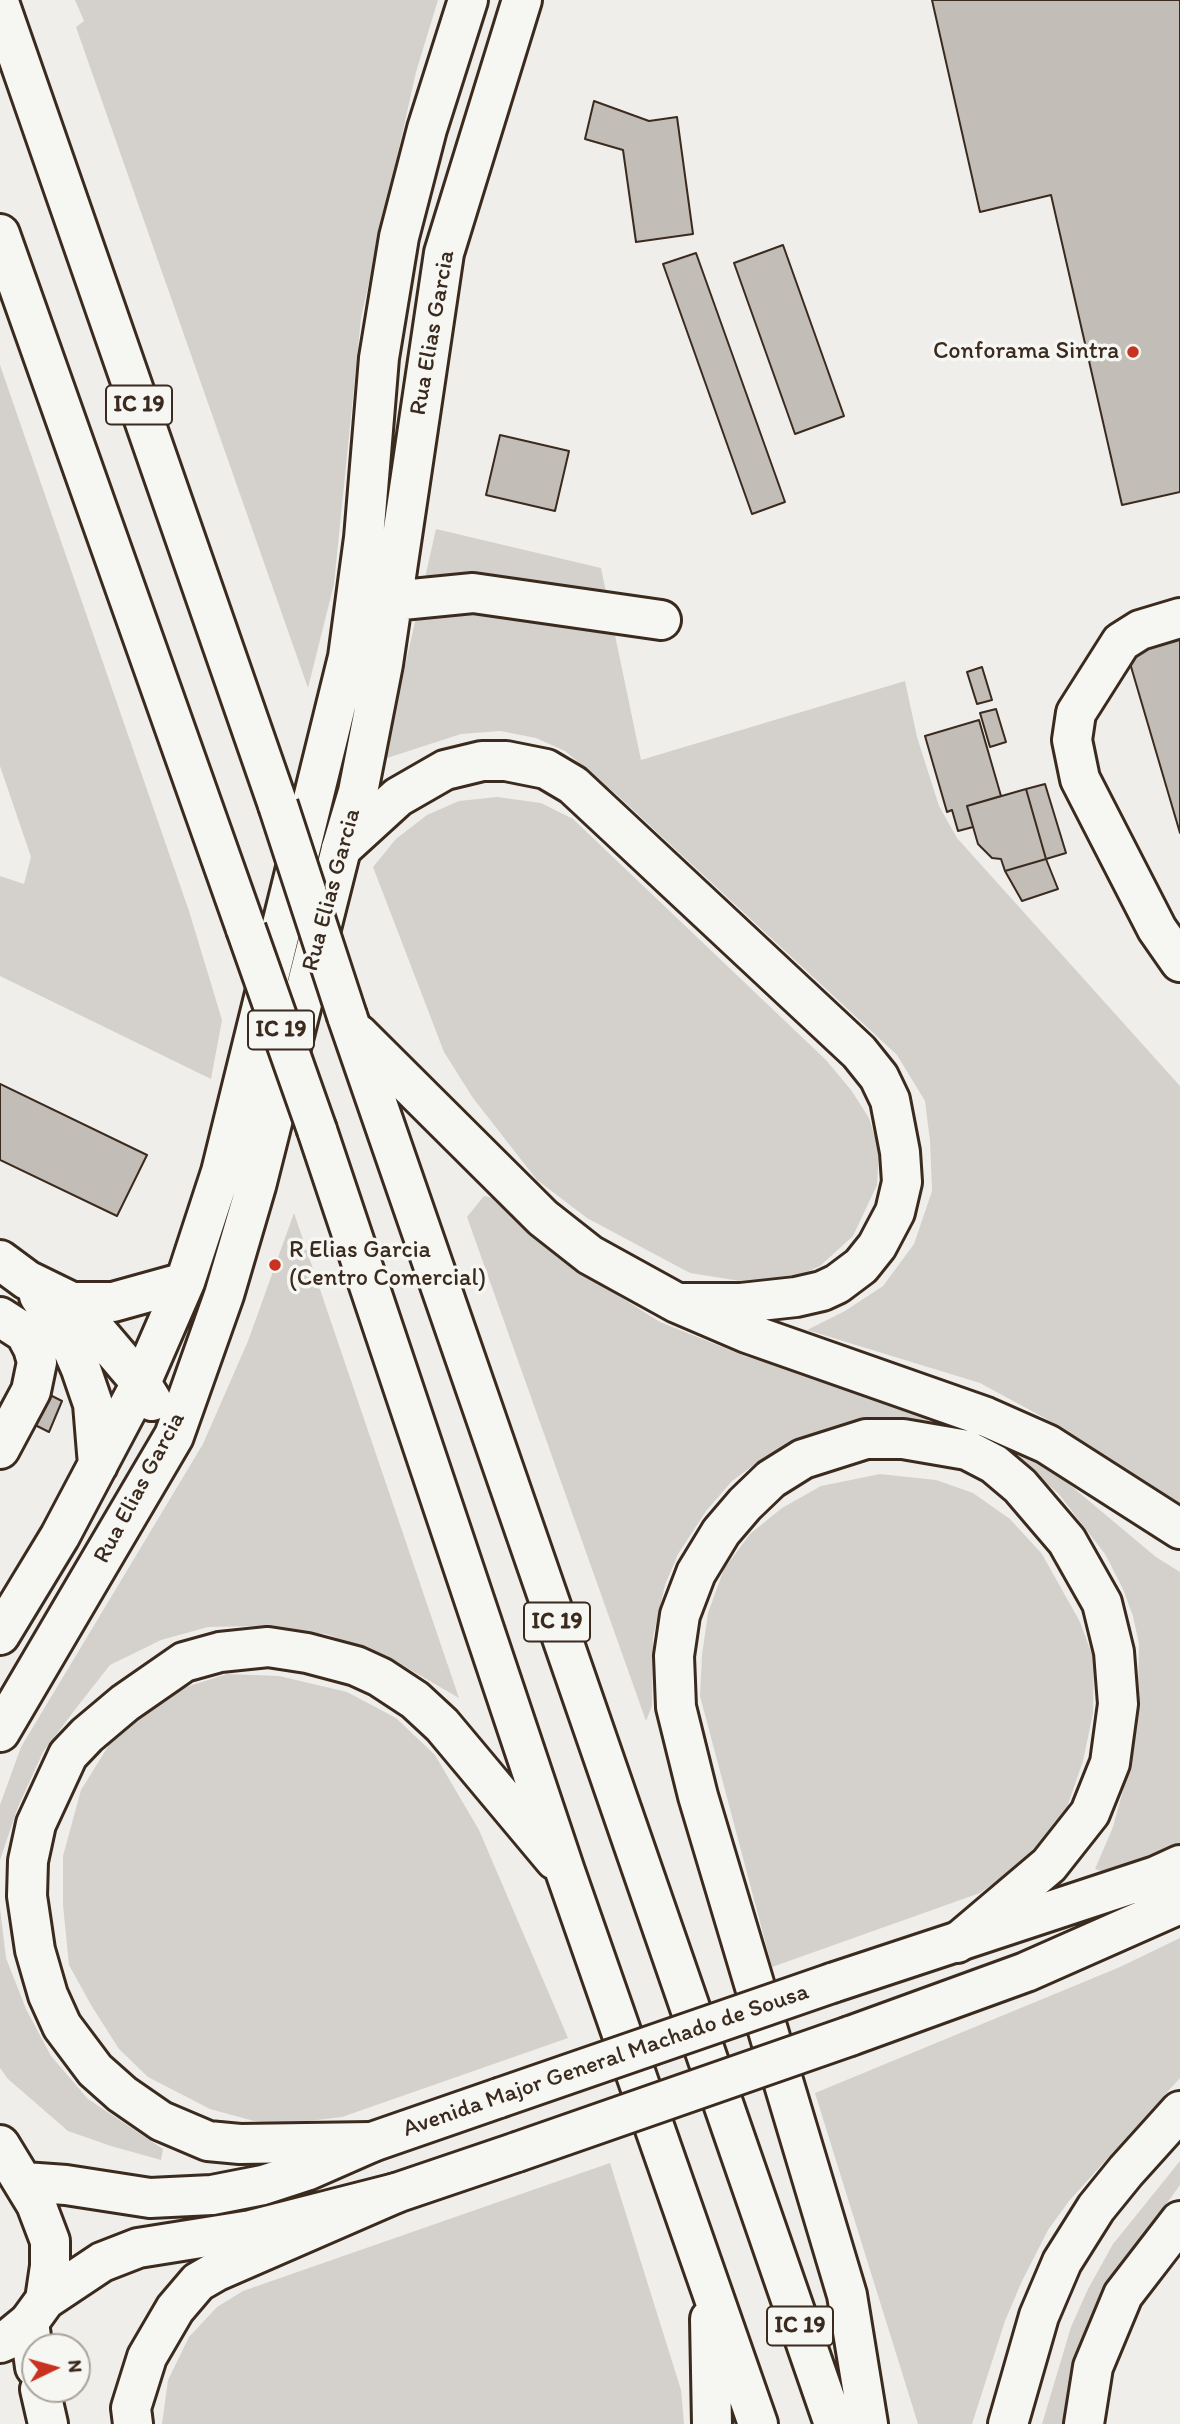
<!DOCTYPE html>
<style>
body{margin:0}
#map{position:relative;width:1180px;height:2424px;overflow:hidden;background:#efeeea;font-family:Itim,sans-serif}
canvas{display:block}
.north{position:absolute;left:21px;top:2333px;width:70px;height:70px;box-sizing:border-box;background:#f6f6f2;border:2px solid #aba49d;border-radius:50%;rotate:85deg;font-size:19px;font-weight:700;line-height:28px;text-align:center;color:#3b2a1e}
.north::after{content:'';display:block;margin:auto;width:24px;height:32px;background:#c8321e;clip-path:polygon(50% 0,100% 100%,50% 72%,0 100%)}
</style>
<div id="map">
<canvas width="1180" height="2424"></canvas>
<div class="north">N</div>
</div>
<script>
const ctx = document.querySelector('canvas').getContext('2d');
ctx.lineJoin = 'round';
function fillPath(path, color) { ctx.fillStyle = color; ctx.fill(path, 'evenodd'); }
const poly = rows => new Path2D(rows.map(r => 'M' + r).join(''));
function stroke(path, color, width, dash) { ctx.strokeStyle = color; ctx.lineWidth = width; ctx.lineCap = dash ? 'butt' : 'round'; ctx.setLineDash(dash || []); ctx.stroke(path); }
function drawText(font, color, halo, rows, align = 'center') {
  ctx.font = font + ' Itim,sans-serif'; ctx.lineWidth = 7; ctx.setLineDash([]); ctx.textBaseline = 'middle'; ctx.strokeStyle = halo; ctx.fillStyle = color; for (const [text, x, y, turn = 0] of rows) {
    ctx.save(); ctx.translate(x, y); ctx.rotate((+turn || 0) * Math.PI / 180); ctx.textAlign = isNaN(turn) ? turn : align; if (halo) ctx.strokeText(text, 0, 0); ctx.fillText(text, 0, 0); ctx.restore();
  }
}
fillPath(poly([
 [75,0,438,0,416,72,361,318,334,584,308,688,76,27,84,21],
 [0,365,189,911,222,1020,211,1079,0,976,0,876,24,884,31,857,0,766],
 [436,529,601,568,641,760,905,681,917,737,939,806,957,838,1180,1086,1180,1504,1063,1428,980,1383,807,1330,845,1311,883,1286,914,1244,932,1191,930,1141,925,1101,897,1055,617,795,565,751,536,738,500,731,461,734,384,759],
 [497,797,541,803,573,819,826,1060,851,1090,869,1118,879,1150,877,1185,853,1236,820,1266,791,1279,753,1283,690,1273,587,1218,537,1180,473,1098,444,1052,373,867,396,839,427,815,459,801],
 [484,1196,497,1199,542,1243,584,1274,660,1322,747,1357,869,1391,1001,1438,1064,1480,1156,1557,1180,1572,1180,1846,1107,1873,1095,1869,1113,1827,1125,1783,1138,1691,1139,1644,1133,1616,1123,1589,1105,1554,1058,1493,999,1446,967,1434,910,1420,874,1419,826,1432,766,1456,732,1481,706,1511,678,1554,665,1585,653,1637,652,1706,646,1721,467,1217],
 [294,1213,459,1698,383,1654,326,1634,260,1626,208,1627,161,1640,110,1665,77,1707,43,1752,18,1807,0,1860,0,1805,21,1747,203,1444,248,1341],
 [880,1474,936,1480,973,1493,1010,1519,1042,1554,1080,1622,1094,1660,1093,1713,1083,1761,1065,1813,1029,1858,980,1893,772,1967,700,1696,702,1655,708,1613,724,1569,750,1534,782,1508,821,1486],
 [227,1674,279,1676,347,1692,396,1718,435,1755,479,1830,568,2038,342,2117,283,2124,254,2121,210,2109,148,2077,119,2049,91,2005,69,1965,63,1905,63,1856,81,1790,109,1745,147,1709,183,1688],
 [0,1908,6,1958,26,2009,51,2056,88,2099,163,2149,161,2160,111,2146,68,2131,8,2079,0,2068],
 [1180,1938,1180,2078,1069,2201,1048,2230,1022,2281,1005,2321,972,2424,918,2424,815,2093,1120,1967],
 [1180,2161,1180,2185,1123,2264,1094,2322,1068,2399,1065,2424,1042,2424,1071,2327,1088,2289,1113,2244],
 [610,2163,681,2390,684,2424,162,2424,168,2380,189,2337,217,2307,243,2291]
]), '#d4d1cc');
const building = poly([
 [932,0,1180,0,1180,492,1122,505,1051,195,980,212,932,0],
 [594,101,649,121,677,117,693,234,636,242,623,150,585,139,594,101],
 [783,245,844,416,795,434,734,263,783,245],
 [696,253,785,502,752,514,663,264,696,253],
 [500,435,569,451,555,511,486,495,500,435],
 [1180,637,1180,833,1127,653,1180,637],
 [982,667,992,700,977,704,967,672,982,667],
 [996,709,1006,742,990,747,980,713,996,709],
 [979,720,1001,796,967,806,973,827,958,831,952,810,947,812,925,736,979,720],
 [1045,784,1066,853,1046,859,1026,789,1045,784],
 [1026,789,1046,859,1005,871,1001,859,992,858,978,844,967,806,1026,789],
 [1046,859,1058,889,1022,901,1005,871,1046,859],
 [0,1084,147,1155,117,1216,0,1160,0,1084],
 [48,1394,62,1401,49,1432,35,1425,48,1394]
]);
fillPath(building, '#c2bdb7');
stroke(building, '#3b2a1e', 2);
const minor = poly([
 [392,601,473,593,661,620],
 [1180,618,1140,630,1121,642,1076,713,1072,740,1080,779,1157,929,1180,962],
 [0,1260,27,1280,72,1302,141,1383,152,1401],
 [39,1296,68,1339,81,1369,93,1404,98,1465],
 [72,1302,113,1302,185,1282],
 [0,1317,25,1333,33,1348,37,1362,31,1391,0,1449],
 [0,1635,60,1536,141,1383,185,1282,221,1172,348,657,364,538,379,358,399,237,427,129,468,0],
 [0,1732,174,1436,224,1295,256,1186,341,849,358,792,383,664,444,253,522,0],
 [832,1983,1156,1876,1180,1865],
 [850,2036,1026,1972,1180,1904],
 [0,2145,36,2204,50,2241,50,2266,45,2300,29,2322,7,2340,0,2343],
 [24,2182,66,2185,150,2198,212,2195,263,2185,306,2171,372,2142,499,2098],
 [45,2300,102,2262,138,2248,251,2230,396,2193,517,2152],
 [1084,2424,1093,2367,1123,2295,1180,2221]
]);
const highway = poly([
 [0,5,278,805],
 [0,234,246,929],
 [341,849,398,797,445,770,482,761,506,761,546,769,573,785,859,1052,879,1077,890,1100,900,1152,902,1182,895,1212,877,1246,861,1266,837,1284,822,1291,796,1297,741,1303,677,1303],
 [347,1016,834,2424],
 [358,1034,543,1218,590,1255,677,1303,747,1333,986,1417,1047,1444,1180,1529],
 [317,1130,565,1871,758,2424],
 [372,2142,240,2144,208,2141,161,2121,122,2094,95,2070,62,2026,48,1995,35,1950,27,1896,28,1861,36,1824,68,1755,87,1735,125,1703,184,1662,220,1652,268,1647,307,1653,356,1666,380,1677,415,1700,442,1725,555,1860],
 [710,2319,712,2424],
 [29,2322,35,2367],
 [40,2389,48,2424],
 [133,2424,131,2408,147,2357,175,2309,198,2282,217,2271,396,2193],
 [868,2424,847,2295,698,1796,676,1707,674,1656,680,1615,696,1573,721,1532,745,1504,771,1479,803,1459,866,1439,903,1439,967,1450,994,1464,1020,1486,1067,1541,1102,1603,1114,1652,1118,1704,1110,1763,1090,1813,1049,1865,957,1943],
 [1008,2424,1039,2316,1062,2262,1096,2208,1126,2171,1180,2111]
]);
stroke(minor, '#3b2a1e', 44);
stroke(highway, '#3b2a1e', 44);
stroke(minor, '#f6f6f2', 38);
stroke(highway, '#f6f6f2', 38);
const minorBridge = poly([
 [499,2098,832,1983],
 [517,2152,850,2036]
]);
const highwayBridge = poly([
 [278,805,347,1016],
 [246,929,317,1130]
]);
stroke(minorBridge, '#3b2a1e', 44, []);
stroke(highwayBridge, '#3b2a1e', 44, []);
stroke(minorBridge, '#f6f6f2', 38);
stroke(highwayBridge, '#f6f6f2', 38);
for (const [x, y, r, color] of [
 [1133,352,7,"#c8321e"],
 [275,1265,7,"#c8321e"]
]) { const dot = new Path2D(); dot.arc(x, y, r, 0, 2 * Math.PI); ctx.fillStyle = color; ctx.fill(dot); stroke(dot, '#f6f6f2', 2.5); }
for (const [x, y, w] of [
 [139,405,66],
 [281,1030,66],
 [557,1622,66],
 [800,2326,66]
]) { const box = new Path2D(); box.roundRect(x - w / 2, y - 19.5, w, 39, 5); ctx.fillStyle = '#f6f6f2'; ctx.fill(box); stroke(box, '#3b2a1e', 2); }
drawText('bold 23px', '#3b2a1e', null, [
 ["IC 19",139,405],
 ["IC 19",281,1030],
 ["IC 19",557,1622],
 ["IC 19",800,2326]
]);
drawText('24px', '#3b2a1e', '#f6f6f2', [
 ["Rua Elias Garcia",433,333,-80],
 ["Rua Elias Garcia",332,890,-75],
 ["Rua Elias Garcia",140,1488,-62],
 ["Avenida Major General Machado de Sousa",606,2061,-19]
]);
drawText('24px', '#3b2a1e', '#f6f6f2', [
 ["Conforama Sintra",1119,352],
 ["R Elias Garcia",289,1251,"left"],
 ["(Centro Comercial)",289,1279,"left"]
], 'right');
</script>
